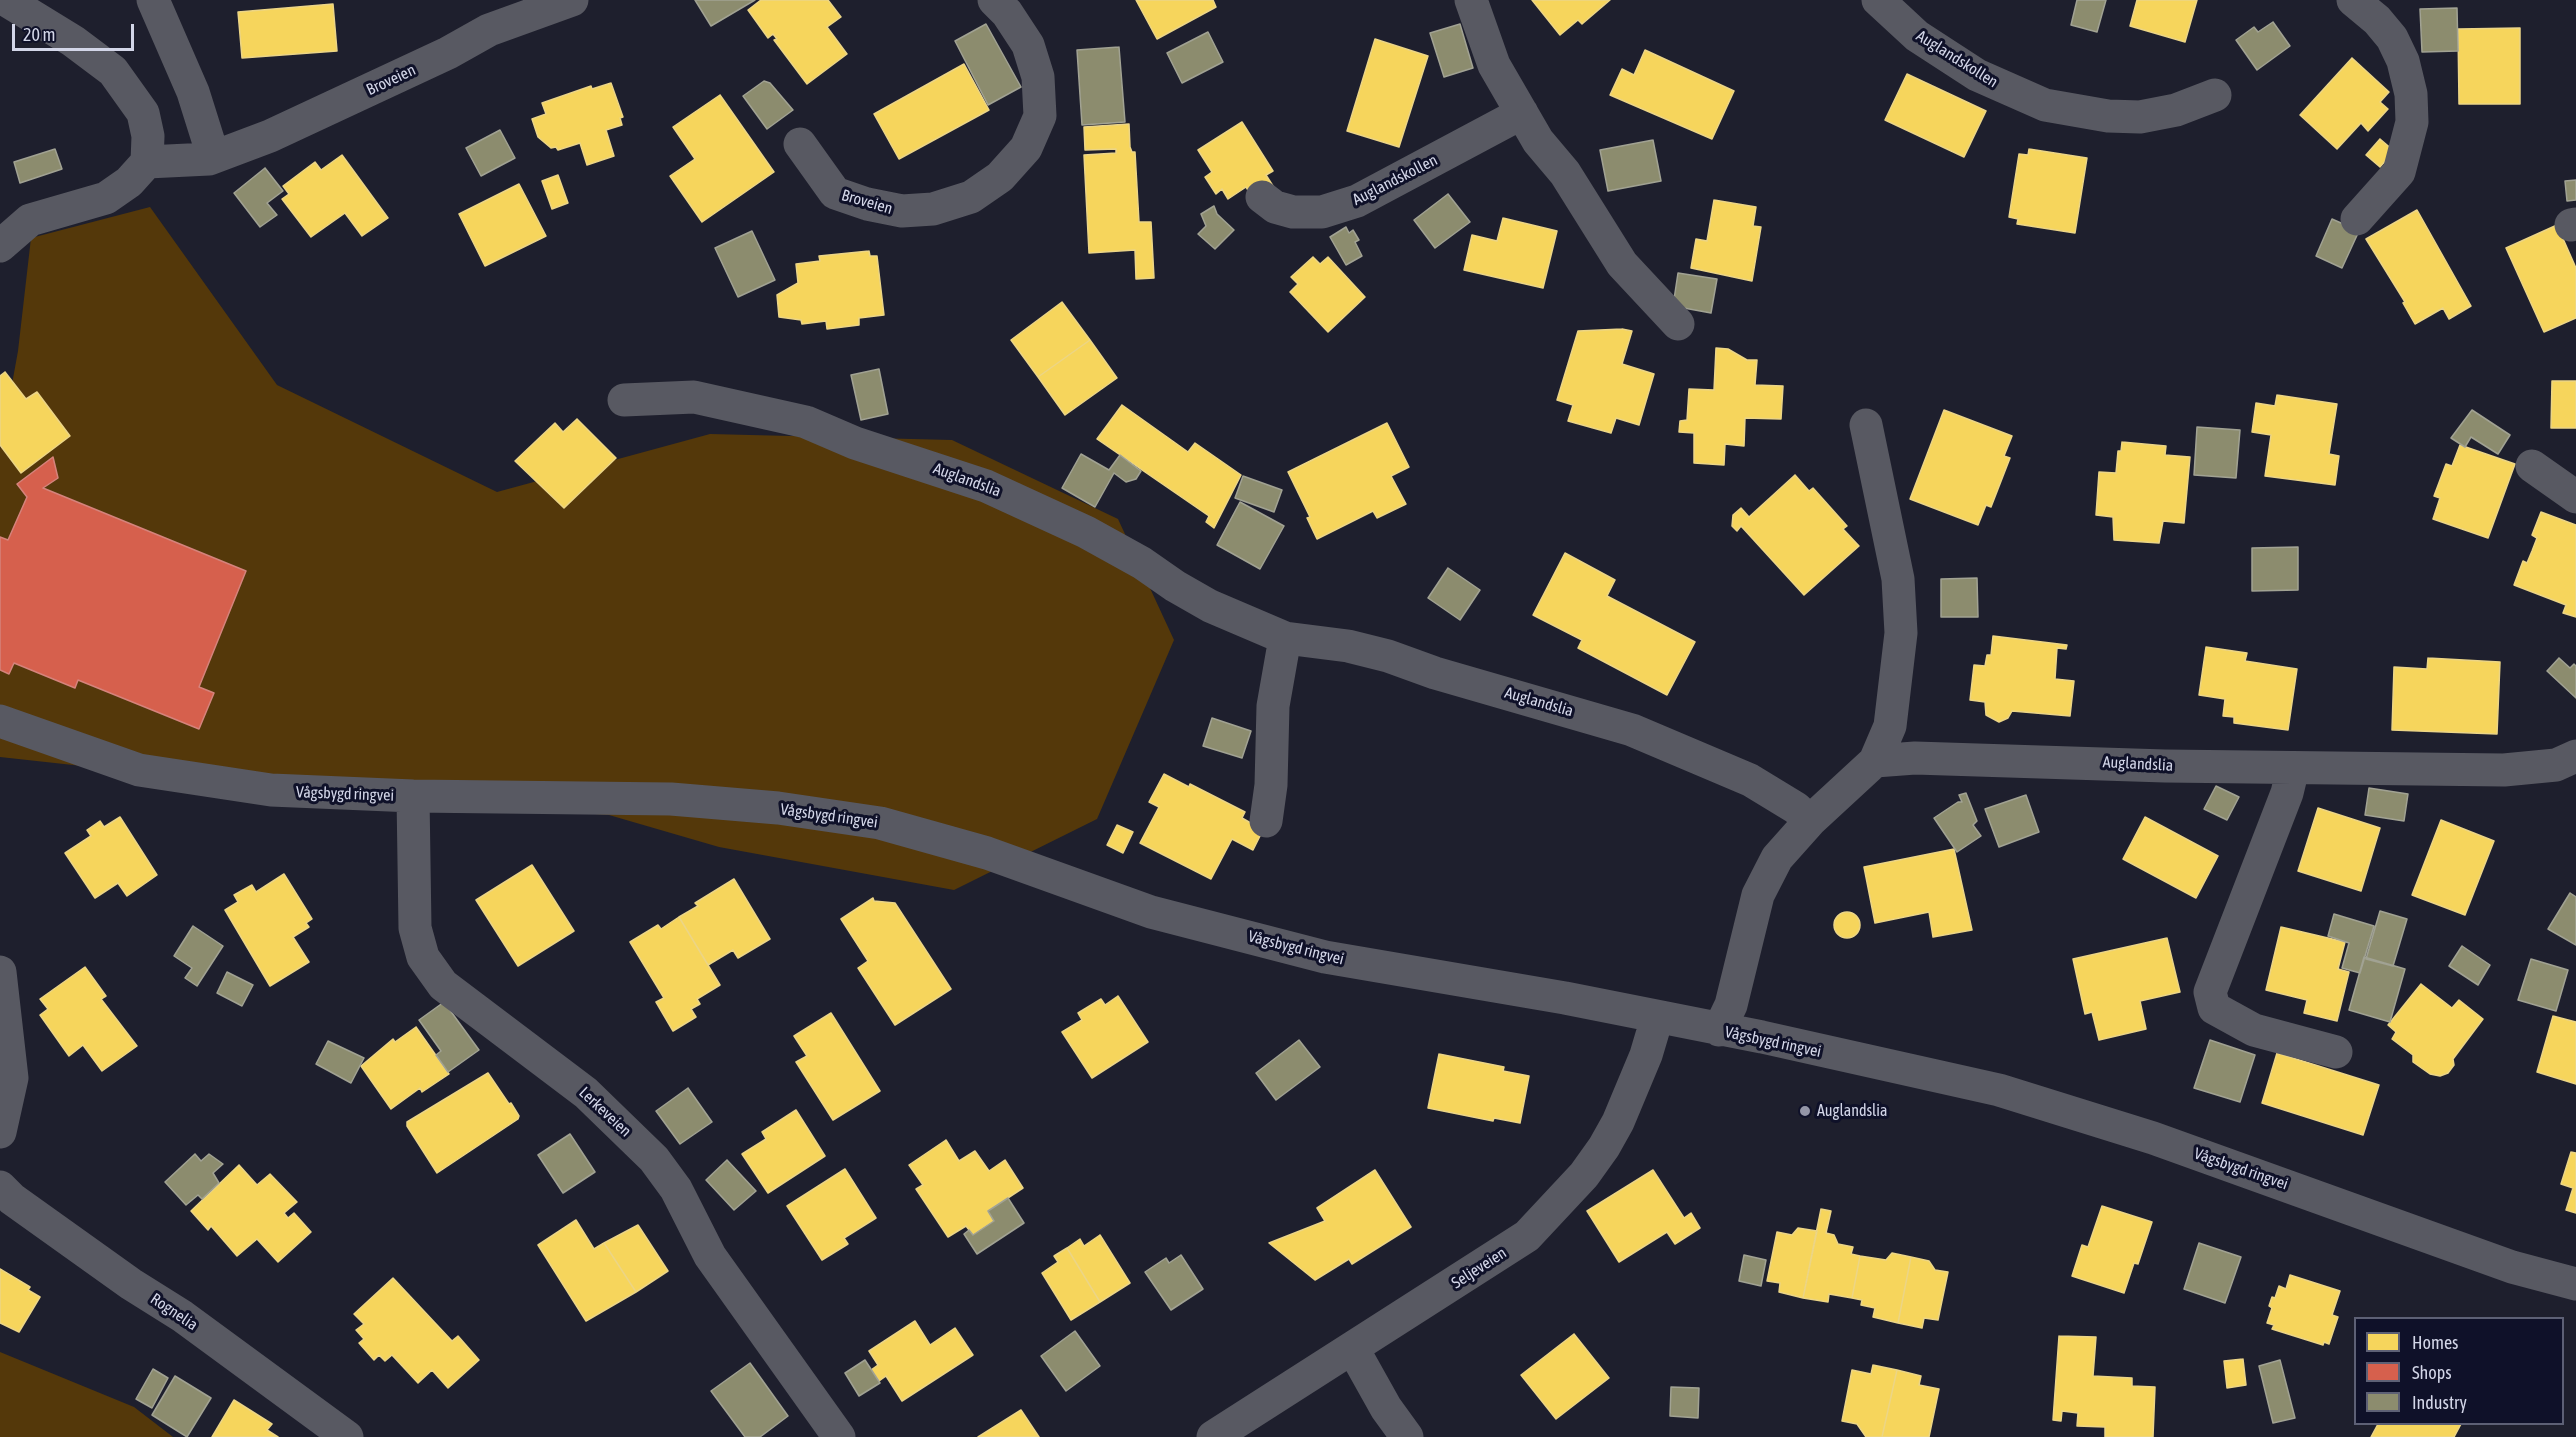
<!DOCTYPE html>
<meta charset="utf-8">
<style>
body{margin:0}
#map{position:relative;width:2576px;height:1437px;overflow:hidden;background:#1e1f2d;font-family:"Asap Condensed",sans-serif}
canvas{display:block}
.legend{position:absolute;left:2354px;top:1317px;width:210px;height:108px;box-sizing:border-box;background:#0f1129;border:2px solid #5d6075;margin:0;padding:8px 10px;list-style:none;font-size:18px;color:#d3d6e8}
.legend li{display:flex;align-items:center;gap:12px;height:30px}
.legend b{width:30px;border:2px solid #5d6075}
.scale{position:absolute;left:12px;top:24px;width:122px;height:27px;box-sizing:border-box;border:3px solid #d3d6e8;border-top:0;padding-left:8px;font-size:18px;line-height:21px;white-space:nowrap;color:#d3d6e8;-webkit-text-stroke:4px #0f1129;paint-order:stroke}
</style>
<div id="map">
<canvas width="2576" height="1437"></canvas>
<ul class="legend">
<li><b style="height:16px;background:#f6d55c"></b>Homes</li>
<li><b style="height:16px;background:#d6604d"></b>Shops</li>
<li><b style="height:16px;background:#8c8c6e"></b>Industry</li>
</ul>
<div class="scale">20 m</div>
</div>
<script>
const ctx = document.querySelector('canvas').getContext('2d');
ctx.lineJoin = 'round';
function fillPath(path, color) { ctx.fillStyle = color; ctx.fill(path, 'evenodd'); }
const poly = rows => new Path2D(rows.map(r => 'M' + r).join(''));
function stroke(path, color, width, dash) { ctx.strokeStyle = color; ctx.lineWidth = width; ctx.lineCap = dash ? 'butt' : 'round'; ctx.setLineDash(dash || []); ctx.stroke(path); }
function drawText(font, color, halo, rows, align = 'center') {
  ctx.font = font + ' "Asap Condensed",sans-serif'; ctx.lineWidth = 6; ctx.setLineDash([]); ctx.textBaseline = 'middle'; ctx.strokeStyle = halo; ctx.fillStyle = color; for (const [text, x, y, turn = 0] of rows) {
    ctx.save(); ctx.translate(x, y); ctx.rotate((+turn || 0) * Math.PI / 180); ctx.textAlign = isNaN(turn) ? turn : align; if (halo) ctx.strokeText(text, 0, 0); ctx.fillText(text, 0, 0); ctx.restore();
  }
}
fillPath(poly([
 [150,207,277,385,497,492,710,434,952,440,1118,519,1174,640,1097,819,954,890,719,847,609,815,365,797,0,757,0,450,18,351,31,238],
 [0,1352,134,1407,173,1437,0,1437]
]), '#54380a');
const homes = poly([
 [761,0,828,0,841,17,827,27,847,54,807,84,774,40,777,39,773,34,768,38,748,10,761,0],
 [1136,0,1213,0,1216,7,1157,39,1136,0],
 [1532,0,1610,0,1582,24,1578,20,1560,35,1532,0],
 [2137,0,2197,0,2185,42,2130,26,2137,0],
 [333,4,337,51,242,58,238,12,333,4],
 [2520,28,2520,104,2459,104,2458,29,2520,28],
 [1375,39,1428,56,1399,147,1347,131,1375,39],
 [1645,50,1734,91,1712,139,1610,95,1622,69,1634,75,1645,50],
 [2352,58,2389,92,2380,102,2388,109,2368,131,2361,123,2337,149,2300,115,2352,58],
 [964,64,989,110,899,159,874,114,964,64],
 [1907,74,1986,111,1964,157,1885,120,1907,74],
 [611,83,623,117,620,118,622,125,606,130,614,156,587,165,580,143,558,150,556,147,551,148,538,137,532,119,546,114,542,103,591,86,592,89,611,83],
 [720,95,774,172,702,222,670,176,695,159,673,127,720,95],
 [1242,122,1273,171,1266,175,1273,186,1253,198,1246,187,1228,199,1222,189,1216,194,1205,177,1212,172,1198,150,1242,122],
 [1129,124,1130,147,1132,152,1135,152,1139,222,1151,222,1154,278,1136,279,1135,250,1089,253,1084,155,1116,153,1116,149,1085,150,1084,127,1129,124],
 [2380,139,2394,151,2380,167,2366,155,2380,139],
 [2029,149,2087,158,2075,233,2017,224,2018,219,2009,217,2019,154,2028,155,2029,149],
 [342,155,388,218,362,236,345,213,311,237,282,199,289,194,283,186,315,162,321,170,342,155],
 [558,175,568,203,552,209,542,181,558,175],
 [519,184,546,236,485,266,459,214,519,184],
 [1714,200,1756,207,1753,226,1761,227,1752,281,1691,268,1696,239,1707,241,1714,200],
 [2417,210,2471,306,2449,319,2443,308,2415,324,2403,303,2405,302,2366,239,2417,210],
 [1503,218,1557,231,1543,288,1464,270,1472,235,1497,241,1503,218],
 [2557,225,2576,268,2576,318,2544,332,2506,248,2557,225],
 [869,251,870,256,877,256,884,315,859,318,859,325,827,329,826,321,802,324,801,320,779,317,777,295,798,283,796,264,820,261,819,256,869,251],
 [1313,257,1320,264,1328,257,1365,297,1328,332,1290,292,1298,284,1291,277,1313,257],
 [1062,302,1090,340,1038,377,1011,340,1062,302],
 [1622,329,1632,331,1622,364,1654,374,1639,425,1616,418,1611,433,1568,421,1573,405,1557,400,1578,331,1622,329],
 [1090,340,1117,378,1065,415,1038,377,1090,340],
 [1716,348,1728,349,1747,360,1757,360,1755,385,1783,386,1781,419,1745,418,1744,446,1725,444,1724,465,1694,463,1694,433,1679,432,1680,421,1687,420,1689,389,1714,390,1716,348],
 [5,372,26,399,37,392,70,436,21,473,0,445,0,376,5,372],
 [2552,381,2576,381,2576,428,2551,428,2552,381],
 [2277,395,2337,404,2329,454,2339,456,2335,485,2265,476,2271,435,2252,432,2256,403,2275,406,2277,395],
 [1122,405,1188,452,1195,443,1241,475,1214,528,1206,522,1209,516,1097,439,1122,405],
 [1944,410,2012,436,2004,456,2010,458,1991,507,1986,505,1978,525,1910,499,1944,410],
 [577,419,616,458,564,508,515,461,555,423,563,432,577,419],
 [1387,423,1409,467,1391,476,1406,504,1377,518,1373,511,1317,539,1307,518,1310,517,1288,472,1387,423],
 [2122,442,2166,446,2165,455,2190,457,2184,523,2163,521,2159,543,2114,540,2113,517,2096,515,2099,472,2116,473,2118,451,2121,451,2122,442],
 [2460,445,2515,464,2488,538,2433,519,2440,498,2434,496,2446,464,2452,466,2460,445],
 [1795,475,1809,491,1813,488,1847,526,1843,529,1859,546,1804,595,1741,526,1737,531,1732,526,1733,515,1741,508,1749,517,1795,475],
 [2541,512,2576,525,2576,617,2563,613,2566,605,2514,585,2523,561,2527,563,2532,551,2537,538,2532,535,2541,512],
 [1565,553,1615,580,1607,596,1695,642,1667,695,1578,648,1582,640,1533,615,1565,553],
 [1993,636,2067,645,2066,649,2057,648,2055,679,2074,681,2070,716,2012,711,2008,718,1999,722,1986,715,1985,702,1970,700,1974,665,1985,666,1987,655,1991,655,1993,636],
 [2206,647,2247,653,2245,661,2297,669,2288,730,2234,723,2234,717,2223,716,2225,699,2199,695,2206,647],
 [2428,658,2500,662,2497,734,2392,730,2394,667,2427,669,2428,658],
 [1164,774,1189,787,1190,784,1245,812,1242,818,1263,830,1253,850,1232,839,1211,879,1140,843,1159,807,1149,802,1164,774],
 [2318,808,2380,828,2361,891,2298,871,2318,808],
 [120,817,157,875,127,896,118,883,95,898,65,853,91,836,87,830,100,821,104,827,120,817],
 [2145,817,2218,856,2196,898,2123,859,2145,817],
 [2441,820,2494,841,2465,915,2412,895,2441,820],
 [1117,825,1133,832,1123,853,1107,845,1117,825],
 [1954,849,1972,930,1933,937,1929,912,1875,923,1864,867,1954,849],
 [532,865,574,931,518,966,476,900,532,865],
 [284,874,312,919,306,923,309,927,293,937,309,962,270,986,225,910,238,902,234,895,252,885,256,892,284,874],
 [734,879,770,939,738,958,733,950,708,965,679,917,698,906,695,903,734,879],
 [873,898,874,901,895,903,951,989,895,1025,858,968,868,961,841,919,873,898],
 '1834 925a13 13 0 1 1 26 0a13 13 0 1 1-26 0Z',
 [679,917,720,985,697,999,700,1004,691,1009,696,1017,673,1031,656,1002,664,998,630,942,658,925,661,929,679,917],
 [2281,927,2345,942,2338,969,2349,972,2337,1021,2304,1013,2307,1000,2266,990,2281,927],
 [2167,938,2180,992,2140,1001,2146,1029,2099,1040,2092,1012,2085,1014,2073,959,2167,938],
 [85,967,106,996,101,999,137,1046,102,1071,83,1045,69,1056,40,1015,48,1009,40,999,85,967],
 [2421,984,2452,1008,2459,1000,2483,1019,2453,1059,2454,1065,2448,1073,2440,1076,2430,1074,2413,1062,2413,1055,2392,1039,2396,1032,2388,1025,2421,984],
 [1118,996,1148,1042,1092,1078,1062,1032,1082,1020,1078,1013,1101,999,1105,1005,1118,996],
 [831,1013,880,1091,833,1120,796,1062,807,1056,794,1036,831,1013],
 [2553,1016,2576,1022,2576,1084,2537,1072,2553,1016],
 [416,1027,449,1074,422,1092,420,1088,391,1109,361,1066,393,1039,395,1042,416,1027],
 [2277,1053,2379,1085,2363,1135,2262,1103,2277,1053],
 [1439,1054,1504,1067,1503,1071,1529,1076,1520,1123,1494,1118,1493,1121,1428,1108,1439,1054],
 [488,1073,509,1104,511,1103,519,1116,518,1119,437,1173,407,1126,407,1122,488,1073],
 [796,1110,825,1156,768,1193,742,1154,766,1139,762,1132,796,1110],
 [946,1140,959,1161,975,1151,989,1171,1005,1160,1023,1188,988,1211,994,1221,973,1235,966,1226,948,1237,916,1189,923,1185,909,1165,946,1140],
 [2571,1152,2576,1153,2576,1213,2566,1210,2573,1188,2561,1184,2571,1152],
 [239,1165,257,1185,270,1174,297,1202,284,1213,288,1218,294,1213,311,1232,278,1262,257,1239,237,1256,211,1226,208,1230,191,1211,239,1165],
 [845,1169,876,1218,844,1238,848,1244,822,1260,787,1206,845,1169],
 [1375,1170,1411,1227,1352,1264,1349,1259,1315,1280,1269,1243,1325,1221,1317,1208,1375,1170],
 [1653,1170,1684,1218,1691,1213,1700,1228,1675,1244,1667,1232,1619,1262,1587,1211,1653,1170],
 [2102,1206,2152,1222,2138,1264,2134,1263,2124,1293,2072,1276,2082,1245,2088,1247,2102,1206],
 [1821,1209,1831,1211,1826,1233,1834,1235,1838,1244,1853,1247,1851,1254,1860,1256,1852,1298,1829,1294,1828,1302,1803,1298,1821,1209],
 [576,1220,594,1249,604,1243,636,1292,586,1321,538,1245,576,1220],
 [638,1225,668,1271,636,1292,604,1243,638,1225],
 [1798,1228,1817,1231,1803,1298,1779,1292,1780,1283,1767,1281,1777,1232,1792,1235,1798,1228],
 [1100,1235,1130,1283,1100,1302,1067,1248,1080,1239,1084,1246,1100,1235],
 [1067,1248,1100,1302,1071,1320,1042,1273,1058,1262,1054,1256,1067,1248],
 [1892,1253,1911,1257,1898,1323,1873,1317,1875,1308,1861,1305,1862,1300,1852,1298,1860,1256,1886,1260,1892,1253],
 [1911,1257,1929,1261,1935,1270,1948,1272,1938,1320,1924,1318,1922,1328,1898,1323,1911,1257],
 [0,1269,30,1287,28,1290,40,1297,19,1332,0,1323,0,1269],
 [2290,1275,2340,1291,2332,1315,2338,1317,2329,1344,2324,1342,2323,1345,2272,1329,2274,1325,2267,1323,2272,1308,2269,1306,2272,1297,2275,1298,2279,1286,2286,1289,2290,1275],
 [393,1278,452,1341,458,1336,479,1360,448,1388,432,1370,418,1383,392,1355,385,1361,379,1355,374,1360,359,1343,364,1339,356,1330,364,1324,354,1314,393,1278],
 [915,1321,930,1345,955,1328,973,1355,902,1401,886,1376,879,1381,871,1370,878,1365,869,1351,915,1321],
 [1574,1334,1609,1378,1556,1419,1521,1375,1574,1334],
 [2059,1336,2096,1337,2093,1376,2132,1378,2132,1386,2155,1387,2153,1437,2105,1437,2105,1427,2077,1426,2078,1413,2062,1411,2061,1421,2053,1420,2059,1336],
 [2243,1359,2246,1385,2227,1388,2224,1361,2243,1359],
 [1873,1365,1897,1370,1882,1437,1866,1437,1857,1424,1842,1421,1852,1370,1871,1374,1873,1365],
 [1897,1370,1921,1376,1919,1385,1939,1389,1929,1437,1882,1437,1897,1370],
 [234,1400,272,1424,267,1430,278,1437,212,1437,234,1400],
 [1021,1410,1039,1437,978,1437,1021,1410],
 [2378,1424,2461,1424,2454,1437,2371,1437,2378,1424]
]);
fillPath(homes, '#f6d55c');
stroke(homes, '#ecd586', 1.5);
const shops = poly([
 [53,457,58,478,43,488,246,571,199,687,214,693,199,729,78,680,75,688,14,663,9,674,0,670,0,537,8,540,27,497,17,484,53,457]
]);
fillPath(shops, '#d6604d');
stroke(shops, '#d5837c', 1.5);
const industry = poly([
 [695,0,755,0,711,26,695,0],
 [2077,0,2106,0,2097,32,2071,25,2077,0],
 [2457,8,2458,51,2422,52,2420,9,2457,8],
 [2273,22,2290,46,2257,70,2236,40,2254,27,2258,32,2273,22],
 [986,24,1021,87,988,105,955,41,986,24],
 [1460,24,1473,68,1444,77,1430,33,1460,24],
 [1208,32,1223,62,1182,83,1167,53,1208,32],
 [1119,47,1125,122,1082,125,1077,50,1119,47],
 [764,81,770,83,793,110,767,129,743,96,764,81],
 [500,130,515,158,481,176,466,148,500,130],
 [1653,140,1661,181,1608,191,1600,150,1653,140],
 [55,149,62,169,20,183,14,162,55,149],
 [265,168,283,191,267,203,277,215,260,227,234,193,265,168],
 [2576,180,2576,200,2567,201,2565,181,2576,180],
 [1448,194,1470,222,1435,248,1414,220,1448,194],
 [1214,206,1217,214,1234,230,1215,249,1198,234,1206,226,1201,214,1214,206],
 [2332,219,2359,231,2342,268,2316,256,2332,219],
 [1346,227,1349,233,1353,230,1359,240,1355,242,1362,256,1346,265,1330,237,1346,227],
 [752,231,775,280,738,297,715,248,752,231],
 [1678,273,1717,279,1711,313,1673,306,1678,273],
 [879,369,888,414,861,420,851,375,879,369],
 [2472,410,2510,435,2498,454,2471,437,2465,447,2451,438,2472,410],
 [2197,427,2240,430,2236,478,2194,475,2197,427],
 [1081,454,1109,470,1120,455,1141,471,1136,479,1126,482,1114,473,1095,507,1062,488,1081,454],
 [1243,476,1282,490,1274,512,1235,498,1243,476],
 [1240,502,1284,526,1260,569,1217,545,1240,502],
 [2298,547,2298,590,2252,591,2252,548,2298,547],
 [1448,568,1480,590,1460,620,1428,598,1448,568],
 [1977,578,1978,617,1941,617,1941,579,1977,578],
 [2559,658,2570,668,2574,664,2576,666,2576,698,2547,671,2559,658],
 [1212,718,1251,731,1242,758,1203,746,1212,718],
 [2216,786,2239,797,2227,820,2204,809,2216,786],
 [2369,788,2408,794,2404,821,2365,815,2369,788],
 [1966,793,1977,821,1973,825,1981,836,1957,852,1934,818,1958,802,1962,802,1959,795,1966,793],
 [2026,795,2039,832,1999,847,1985,809,2026,795],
 [2570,893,2576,897,2576,945,2548,929,2570,893],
 [2380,911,2407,919,2393,966,2366,959,2380,911],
 [2334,914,2374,926,2360,973,2342,968,2349,943,2328,936,2334,914],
 [193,926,223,946,197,986,185,978,192,968,174,956,193,926],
 [2462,946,2490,965,2478,985,2449,966,2462,946],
 [2364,957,2405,969,2390,1022,2349,1010,2364,957],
 [2531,959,2568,970,2556,1011,2518,1000,2531,959],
 [227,972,253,985,242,1006,217,993,227,972],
 [444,1002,479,1050,448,1072,436,1055,441,1051,419,1020,444,1002],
 [1299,1040,1320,1067,1276,1100,1256,1073,1299,1040],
 [2210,1040,2255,1055,2240,1102,2194,1088,2210,1040],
 [328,1041,364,1058,351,1083,316,1064,328,1041],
 [688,1088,712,1122,680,1144,656,1111,688,1088],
 [570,1134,595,1172,563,1193,538,1155,570,1134],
 [195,1154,201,1161,209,1154,223,1164,213,1173,219,1183,202,1199,198,1195,186,1205,165,1182,195,1154],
 [727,1160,756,1191,734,1210,706,1180,727,1160],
 [1008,1198,1024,1223,977,1254,964,1234,969,1230,973,1235,994,1221,988,1211,1008,1198],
 [2199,1243,2241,1257,2225,1303,2184,1289,2199,1243],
 [1181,1255,1203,1289,1171,1310,1145,1272,1166,1258,1169,1263,1181,1255],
 [1744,1255,1766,1260,1761,1286,1739,1281,1744,1255],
 [1075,1331,1100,1366,1066,1391,1041,1356,1075,1331],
 [865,1360,880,1383,859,1396,845,1373,865,1360],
 [2280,1360,2295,1418,2273,1423,2259,1366,2280,1360],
 [750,1363,788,1416,760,1437,745,1437,711,1391,750,1363],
 [153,1369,168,1378,152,1408,136,1399,153,1369],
 [175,1376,211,1398,187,1437,152,1415,175,1376],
 [1671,1387,1699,1388,1698,1418,1670,1416,1671,1387]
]);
fillPath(industry, '#8c8c6e');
stroke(industry, '#a1a293', 1.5);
stroke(poly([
 [6,0,73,41,113,71,143,113,148,136,147,162],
 [153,0,193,92,210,146,209,159],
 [1471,0,1494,65,1538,141,1565,173,1622,264,1678,324],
 [1878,0,1917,36,1977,75,2045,105,2108,116,2140,117,2176,110,2215,95],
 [2353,0,2377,20,2392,38,2403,61,2411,94,2412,122,2399,172,2357,219],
 [800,144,835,193,867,204,902,211,933,209,971,197,1000,177,1026,148,1040,116,1038,77,1028,45,1007,13,994,0],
 [1262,197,1275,207,1293,212,1322,212,1357,201,1522,113],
 [2571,225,2576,224],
 [0,246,30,220,106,198,129,182,147,162,209,159,270,136,448,53,489,30,572,0],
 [624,400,694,397,806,422,855,443,986,486,1086,532,1142,563,1175,586,1210,606,1285,638],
 [2532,466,2576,497],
 [0,721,139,770,271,790,413,796,671,799,778,808,880,823,987,853,1151,912,1325,957,1565,998,1762,1037,1999,1090,2153,1138,2512,1267,2576,1284],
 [1875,761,1915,758,2165,766,2504,770,2556,765,2576,756],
 [2293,768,2287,793,2210,992,2214,1008,2254,1030,2336,1052],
 [413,796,415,928,423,957,443,985,586,1093,654,1159,676,1189,710,1256,839,1437],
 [1266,821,1271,785,1273,706,1285,638,1348,646,1388,656,1435,673,1632,730,1750,780,1796,808,1810,821],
 [0,972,12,1078,0,1132],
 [1719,1030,1731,1005,1758,895,1777,858,1810,821,1875,761,1890,726,1901,633,1898,579,1866,425],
 [0,1187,12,1199,131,1284,182,1316,347,1437],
 [1353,1349,1386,1408,1407,1437],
 [1213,1437,1527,1236,1584,1175,1604,1147,1618,1122,1646,1055,1657,1018]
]), '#585962', 33);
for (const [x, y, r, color] of [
 [1805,1111,6,"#9496a7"]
]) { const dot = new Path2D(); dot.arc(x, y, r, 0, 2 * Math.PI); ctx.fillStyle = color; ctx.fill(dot); stroke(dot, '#0f1129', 2); }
drawText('16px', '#d3d6e8', '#0f1129', [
 ["Auglandskollen",1957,59,32],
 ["Broveien",391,80,-25],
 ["Auglandskollen",1395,180,-27],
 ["Broveien",867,202,16],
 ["Auglandslia",967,480,20],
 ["Auglandslia",1539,702,16],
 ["Auglandslia",2138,764,3],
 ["Vågsbygd ringvei",345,794,2],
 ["Vågsbygd ringvei",829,816,8],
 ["Vågsbygd ringvei",1296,948,14],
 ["Vågsbygd ringvei",1773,1042,12],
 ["Lerkeveien",605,1112,43],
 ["Vågsbygd ringvei",2241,1169,19],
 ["Seljeveien",1479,1268,-33],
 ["Rognelia",174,1312,34]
]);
drawText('16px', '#d3d6e8', '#0f1129', [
 ["Auglandslia",1817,1111]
], 'left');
</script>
